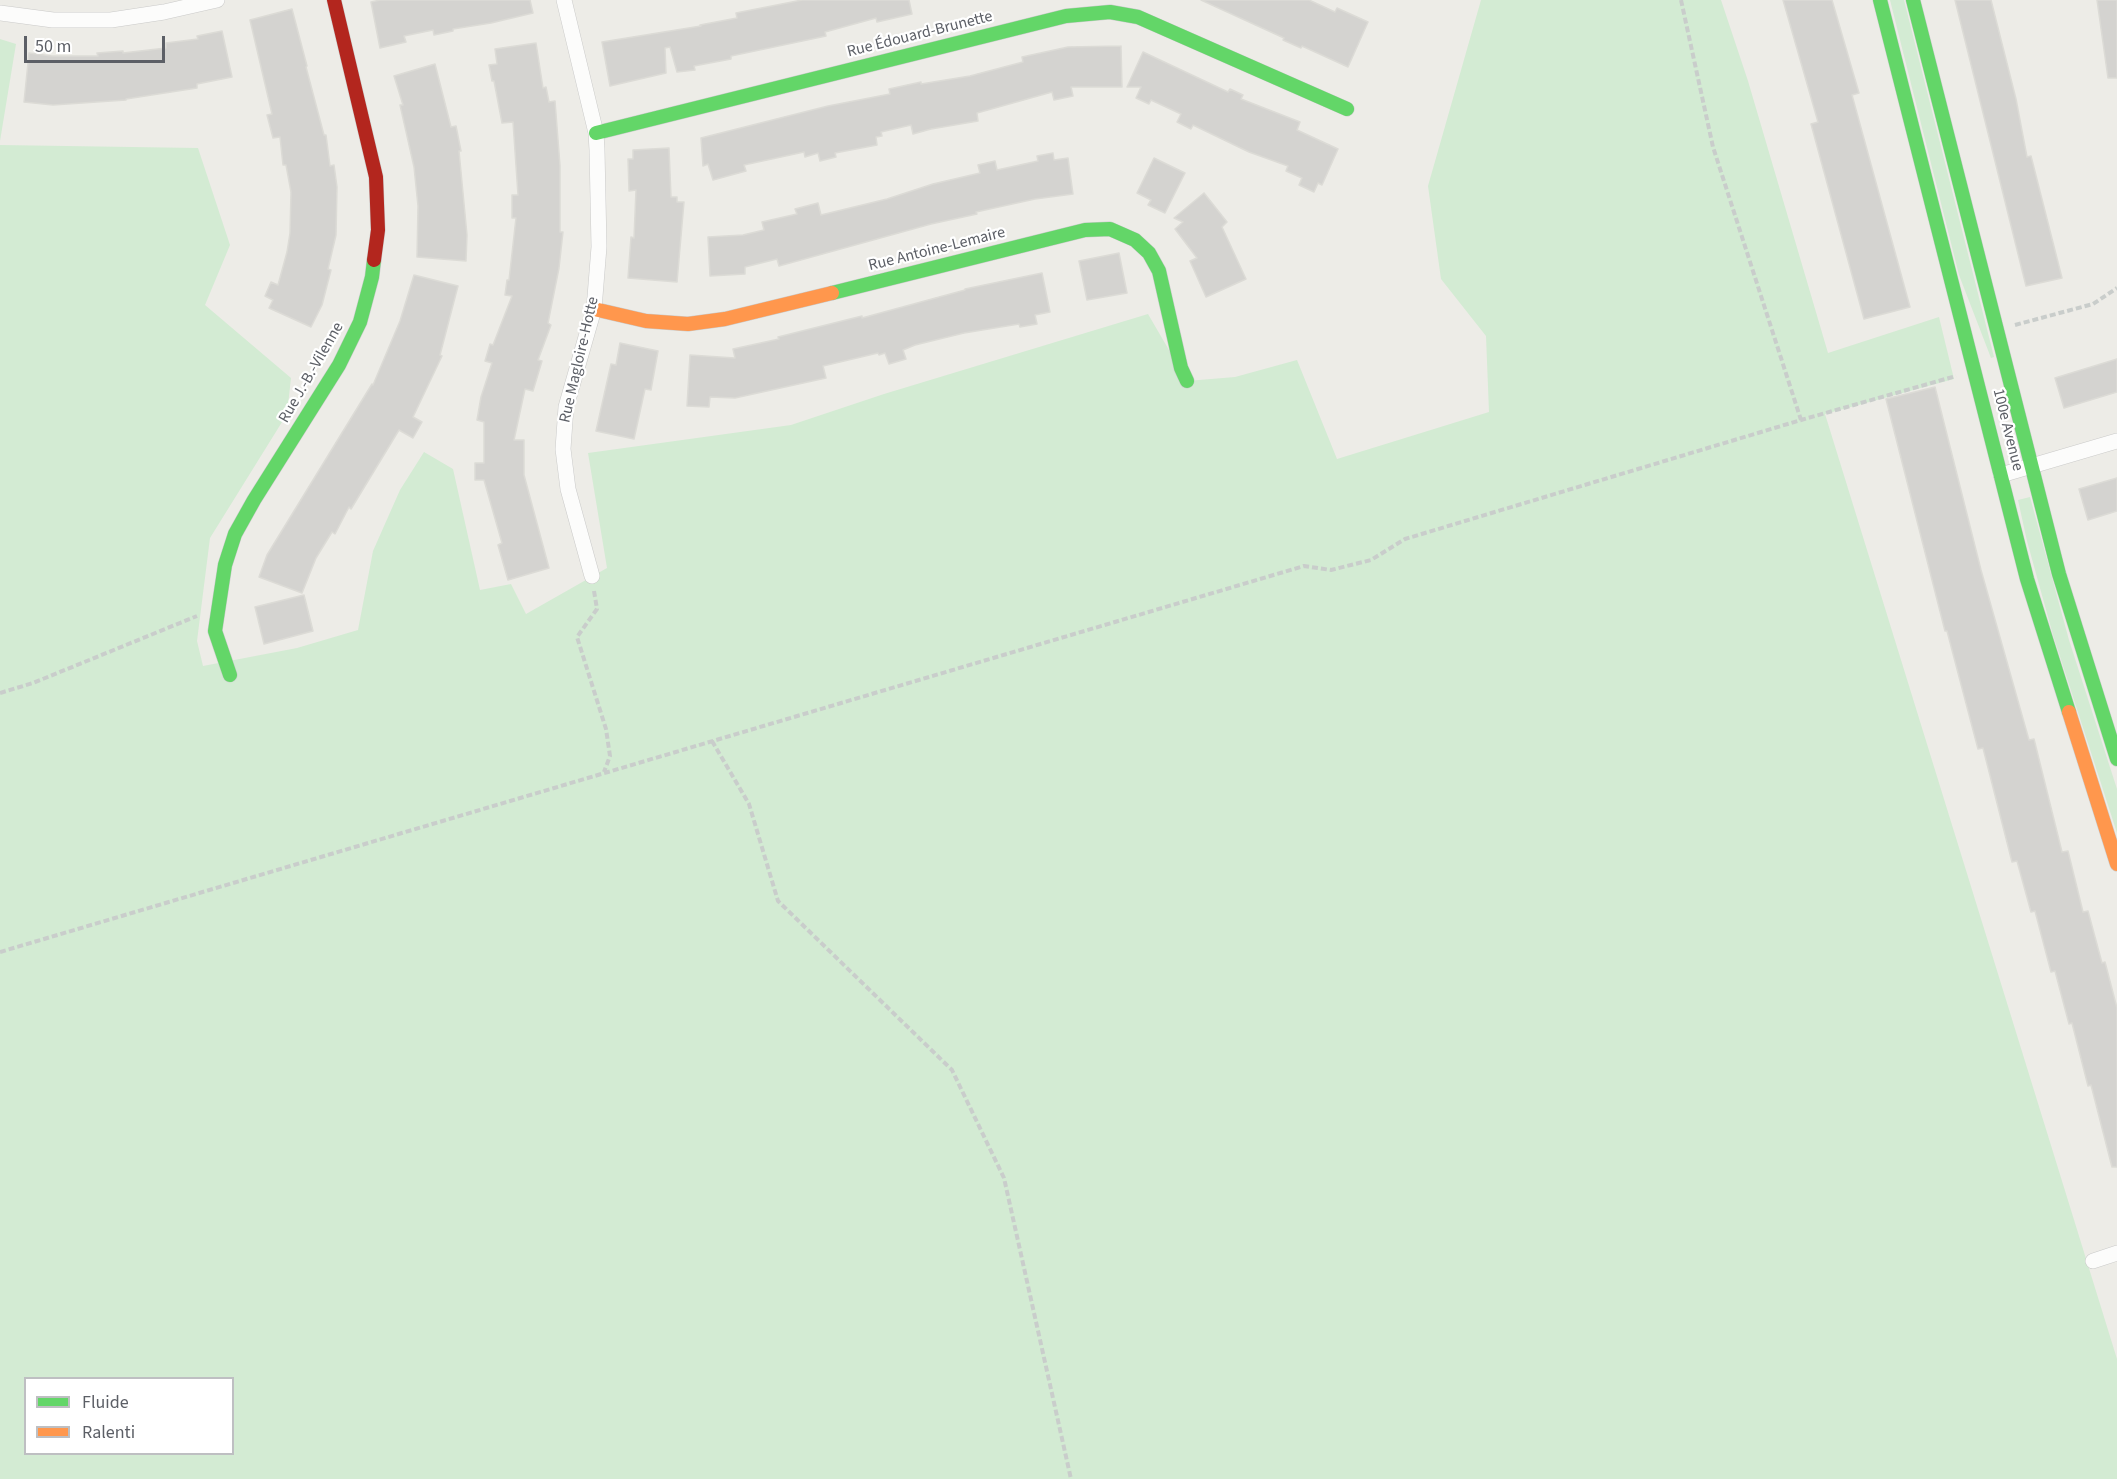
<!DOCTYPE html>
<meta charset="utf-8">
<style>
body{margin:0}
#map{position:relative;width:2117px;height:1479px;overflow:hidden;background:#edece7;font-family:"Source Sans 3",sans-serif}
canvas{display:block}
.legend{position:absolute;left:24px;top:1377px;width:210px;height:78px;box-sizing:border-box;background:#fff;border:2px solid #bebfc2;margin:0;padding:8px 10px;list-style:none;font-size:18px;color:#5c5f66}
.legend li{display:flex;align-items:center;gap:12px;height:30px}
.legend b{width:30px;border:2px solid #bebfc2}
.scale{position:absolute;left:24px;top:36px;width:141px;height:27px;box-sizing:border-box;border:3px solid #5c5f66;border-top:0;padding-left:8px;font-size:18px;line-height:21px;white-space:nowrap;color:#5c5f66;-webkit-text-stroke:4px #fff;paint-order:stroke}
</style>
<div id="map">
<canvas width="2117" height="1479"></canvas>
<ul class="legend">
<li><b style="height:8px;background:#63d668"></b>Fluide</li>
<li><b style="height:8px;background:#ff974d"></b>Ralenti</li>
</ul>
<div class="scale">50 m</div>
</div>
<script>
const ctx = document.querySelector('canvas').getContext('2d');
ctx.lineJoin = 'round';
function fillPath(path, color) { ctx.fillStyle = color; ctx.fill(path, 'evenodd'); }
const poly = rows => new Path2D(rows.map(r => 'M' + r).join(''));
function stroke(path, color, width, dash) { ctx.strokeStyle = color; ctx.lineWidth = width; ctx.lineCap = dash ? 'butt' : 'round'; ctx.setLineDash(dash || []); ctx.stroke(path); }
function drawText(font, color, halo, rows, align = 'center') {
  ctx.font = font + ' "Source Sans 3",sans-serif'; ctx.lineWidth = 4.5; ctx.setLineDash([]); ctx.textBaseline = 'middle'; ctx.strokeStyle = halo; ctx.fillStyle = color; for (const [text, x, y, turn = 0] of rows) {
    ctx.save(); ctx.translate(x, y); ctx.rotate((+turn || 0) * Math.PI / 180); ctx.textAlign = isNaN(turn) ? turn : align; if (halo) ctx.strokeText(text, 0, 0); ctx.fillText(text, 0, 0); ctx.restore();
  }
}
fillPath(poly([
 [1481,0,1721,0,1748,81,1828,353,1939,317,1954,379,1825,414,2117,1359,2117,1479,0,1479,0,145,198,148,230,245,205,305,291,378,287,414,210,538,197,641,203,666,297,648,358,630,373,551,400,490,424,452,453,469,480,590,511,584,526,614,607,568,588,453,791,425,884,394,1148,314,1187,381,1235,377,1297,360,1337,459,1489,412,1486,336,1441,279,1428,186],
 [26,1378,232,1378,232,1454,26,1454],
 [1890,0,1904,0,1994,357,1991,358,1959,275],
 [0,39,16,44,0,141],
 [2030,497,2069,640,2117,789,2117,833,2053,635,2027,541,2018,500]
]), '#d3ebd3');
const building = poly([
 [380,0,530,0,533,13,491,23,453,29,453,31,434,35,433,30,404,36,406,42,380,48,371,2,380,0],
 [802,0,909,0,912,14,877,22,876,18,825,32,826,36,731,56,731,59,694,66,695,70,677,72,670,47,665,48,666,73,610,86,602,42,701,26,700,25,737,18,736,13,802,0],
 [1201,0,1309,0,1335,12,1337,8,1368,22,1348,67,1302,46,1301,48,1283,40,1284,38,1201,0],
 [1783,0,1832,0,1859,93,1852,95,1910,307,1864,319,1811,124,1818,122,1783,0],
 [1955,0,1991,0,2016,99,2027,157,2031,156,2062,278,2026,286,1955,0],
 [2097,0,2117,0,2117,78,2108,78,2097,0],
 [292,9,307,66,306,67,324,135,326,135,330,166,334,165,337,187,336,235,328,269,331,270,322,305,311,327,269,308,273,300,265,296,271,282,278,285,287,252,290,233,291,192,286,165,283,165,280,137,273,138,267,115,272,114,250,20,292,9],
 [222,31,232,77,197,84,197,88,126,99,126,100,53,105,24,102,29,53,52,56,98,56,97,53,123,51,123,53,166,48,166,43,198,39,197,36,222,31],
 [536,43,543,88,546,87,549,102,555,101,560,166,560,232,563,232,559,268,548,323,551,325,538,360,542,361,533,391,525,389,514,440,524,440,524,475,549,568,508,580,498,545,502,543,484,480,475,480,475,463,484,463,484,422,477,420,481,397,492,363,485,361,490,344,493,345,512,296,505,295,507,280,509,280,516,218,512,218,512,195,518,195,513,122,502,123,494,81,492,81,489,65,497,64,495,49,536,43],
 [1121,46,1122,87,1071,87,1073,96,1054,100,1052,92,977,113,978,121,931,129,913,134,911,125,881,132,882,136,876,137,877,145,835,153,836,157,820,161,818,153,805,157,804,152,744,165,746,171,713,180,708,164,703,166,701,138,828,106,890,94,889,89,921,82,921,84,970,76,1023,62,1022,57,1068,47,1121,46],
 [1143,52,1228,92,1230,89,1243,95,1241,99,1300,122,1297,130,1338,149,1322,185,1318,183,1314,192,1299,185,1302,178,1286,171,1288,166,1249,152,1193,125,1191,129,1177,122,1181,114,1151,100,1149,104,1136,98,1141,87,1127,87,1143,52],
 [435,64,451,127,456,126,461,151,459,151,467,235,466,261,417,257,418,206,414,167,400,105,403,105,394,76,435,64],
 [669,148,671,197,677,197,677,202,684,202,677,282,628,278,631,237,634,238,636,190,629,191,628,159,633,159,633,150,669,148],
 [1053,153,1054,160,1068,158,1073,194,1035,199,976,212,977,214,931,224,779,266,777,259,745,267,745,274,710,276,708,237,743,235,764,230,762,222,797,214,795,209,818,203,821,215,887,199,933,184,980,173,978,165,995,161,997,170,1038,161,1037,156,1053,153],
 [1154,158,1185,173,1165,213,1148,205,1151,200,1137,193,1154,158],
 [1204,193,1227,222,1222,227,1246,279,1206,297,1190,261,1197,258,1175,229,1183,222,1174,218,1204,193],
 [1119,253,1127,293,1087,300,1079,261,1119,253],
 [1042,273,1050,312,1035,315,1037,324,1020,327,1019,324,964,333,915,345,903,350,906,359,889,364,885,353,879,355,878,353,823,366,826,378,735,398,710,397,709,407,687,406,690,355,735,358,733,349,779,339,778,337,862,316,862,318,965,290,965,289,1042,273],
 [414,275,458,286,440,355,442,356,413,417,422,422,413,438,399,430,351,509,349,507,335,534,332,532,316,558,302,593,259,577,267,555,372,384,373,385,400,321,414,275],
 [620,343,658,351,651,390,645,389,634,439,596,431,611,364,616,365,620,343],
 [2117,359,2117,392,2064,408,2055,378,2117,359],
 [1935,387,1981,570,2029,740,2034,739,2062,852,2068,851,2083,912,2088,911,2102,963,2105,962,2117,1008,2117,1167,2112,1167,2091,1085,2088,1086,2072,1023,2069,1024,2055,971,2051,972,2035,911,2031,912,2017,861,2012,862,1983,748,1978,749,1947,631,1945,631,1886,399,1935,387],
 [2117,478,2117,511,2088,520,2079,489,2117,478],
 [304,595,313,631,264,644,255,607,304,595]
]);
fillPath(building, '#d4d3d0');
stroke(building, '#dcdbd6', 1.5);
const street = poly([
 [564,0,596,133,597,150,599,247,594,309,566,407,563,449,568,489,592,576],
 [0,13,53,20,111,20,164,12,217,0],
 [2001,475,2117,441],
 [2093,1261,2117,1253]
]);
const fast = poly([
 [1880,0,2027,579,2069,712],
 [1913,0,2059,574,2117,759],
 [596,133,1066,16,1110,12,1138,17,1347,109],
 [832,293,1085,230,1110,229,1135,240,1149,253,1159,271,1181,368,1187,381],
 [230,675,215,631,225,565,235,534,254,500,339,365,360,322,372,277,374,260]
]);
const slow = poly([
 [594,309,646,321,688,324,725,319,832,293],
 [2069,712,2117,864]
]);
const jam = poly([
 [334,0,376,177,378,230,374,260]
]);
stroke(street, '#cacac9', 16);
stroke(fast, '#cacbcb', 15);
stroke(slow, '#cacbcb', 15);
stroke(jam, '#cacbcb', 15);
stroke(poly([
 [1681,0,1713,147,1801,420],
 [2015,325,2093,304,2117,288],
 [594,591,597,609,577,637,606,729,610,756,604,772],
 [0,693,33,683,197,616],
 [712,741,749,804,778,901,952,1070,1004,1178,1071,1479],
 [0,952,1304,566,1331,570,1371,560,1405,539,1801,420,1956,376]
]), '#c9cdcb', 4, [6, 3]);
stroke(street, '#fcfcfb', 15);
stroke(fast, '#63d668', 14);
stroke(slow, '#ff974d', 14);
stroke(jam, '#b3261e', 14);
drawText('16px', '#5c5f66', '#fff', [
 ["Rue Édouard-Brunette",920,35,-14],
 ["Rue Antoine-Lemaire",937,250,-14],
 ["Rue Magloire-Hotte",580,360,-77],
 ["Rue J.-B.-Vilenne",312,373,-60],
 ["100e Avenue",2007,430,76]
]);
</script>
